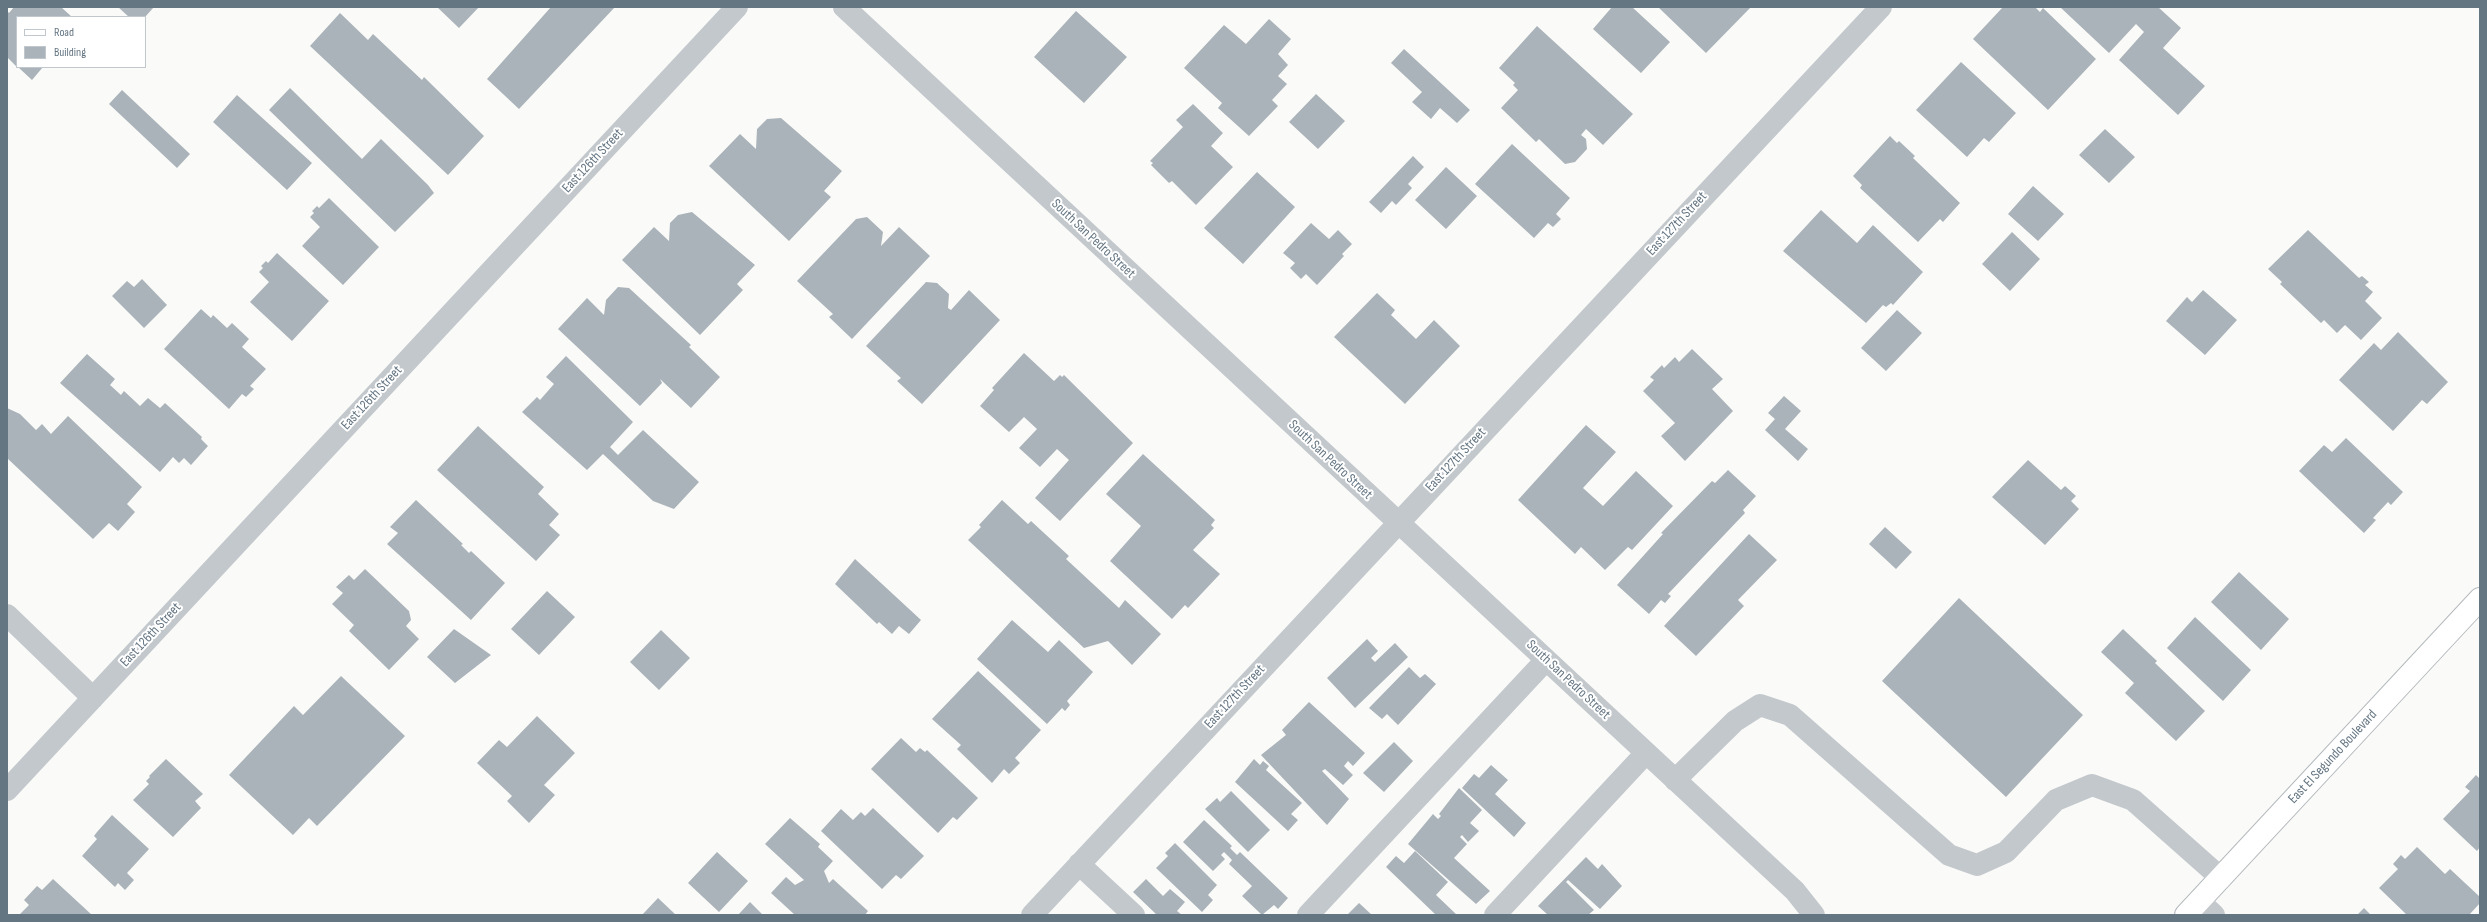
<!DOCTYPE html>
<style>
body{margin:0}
#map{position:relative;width:2487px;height:922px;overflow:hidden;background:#fafaf8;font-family:"Sofia Sans Condensed",sans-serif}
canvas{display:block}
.frame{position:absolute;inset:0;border:8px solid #657683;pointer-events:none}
.legend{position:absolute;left:16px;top:16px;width:130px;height:52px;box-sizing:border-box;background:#fff;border:1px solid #c1c8cd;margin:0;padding:5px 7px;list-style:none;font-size:12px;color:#657683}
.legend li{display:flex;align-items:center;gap:8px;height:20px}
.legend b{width:20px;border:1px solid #c1c8cd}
</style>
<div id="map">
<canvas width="2487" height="922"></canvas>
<div class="frame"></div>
<ul class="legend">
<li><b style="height:5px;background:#fff"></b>Road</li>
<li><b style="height:11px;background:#aab3b9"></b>Building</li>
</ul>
</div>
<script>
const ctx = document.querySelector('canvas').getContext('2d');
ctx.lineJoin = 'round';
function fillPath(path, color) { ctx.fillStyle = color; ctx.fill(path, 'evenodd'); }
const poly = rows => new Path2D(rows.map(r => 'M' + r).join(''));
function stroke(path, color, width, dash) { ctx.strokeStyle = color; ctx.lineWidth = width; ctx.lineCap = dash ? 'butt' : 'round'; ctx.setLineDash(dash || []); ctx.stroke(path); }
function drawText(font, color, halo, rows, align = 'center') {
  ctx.font = font + ' "Sofia Sans Condensed",sans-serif'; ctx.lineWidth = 4; ctx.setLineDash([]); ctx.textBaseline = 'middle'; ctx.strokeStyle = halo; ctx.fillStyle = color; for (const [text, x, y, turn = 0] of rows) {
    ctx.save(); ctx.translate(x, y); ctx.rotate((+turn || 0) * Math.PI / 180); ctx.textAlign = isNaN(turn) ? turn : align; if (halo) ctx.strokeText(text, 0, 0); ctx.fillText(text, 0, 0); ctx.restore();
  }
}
fillPath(poly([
 [14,7,61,7,72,17,17,17,17,67,7,57,7,11,9,13],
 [118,7,154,7,145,17,129,17],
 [437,7,479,7,459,28],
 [551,7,615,7,519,109,487,79],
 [1612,7,1632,7,1670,42,1641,73,1593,29],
 [1658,7,1751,7,1706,53],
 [2003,7,2035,7,2040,12,2043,8,2096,59,2048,110,1973,39],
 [2060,7,2158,7,2181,28,2163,48,2205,86,2178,115,2119,60,2144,32,2136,24,2109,53],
 [1076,11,1127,57,1084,103,1034,57],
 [340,13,368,40,373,34,422,80,424,77,484,136,448,175,310,46],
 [1269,19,1291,39,1278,54,1288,65,1278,76,1287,84,1272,100,1278,106,1249,136,1218,108,1222,103,1184,68,1224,25,1246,44],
 [1537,26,1633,114,1603,145,1586,129,1581,135,1586,139,1587,149,1575,162,1565,164,1539,139,1536,142,1501,108,1518,90,1513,85,1515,83,1499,68],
 [1404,49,1470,110,1457,123,1440,108,1431,119,1412,102,1422,92,1391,63],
 [1961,62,2016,113,1989,142,1984,138,1967,157,1916,110],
 [18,67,43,67,32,80],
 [290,88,362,159,381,139,428,185,434,193,395,232,269,110],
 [122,90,190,154,177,168,109,104],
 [1316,94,1345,121,1318,149,1289,122],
 [237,95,312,163,287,190,213,122],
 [1193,104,1223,133,1211,146,1233,167,1196,205,1172,181,1169,183,1151,165,1153,163,1150,161,1183,127,1176,120],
 [781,118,842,171,824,191,831,197,789,241,709,166,740,134,756,149,757,129,767,119],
 [2105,129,2135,157,2109,183,2079,155],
 [1890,136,1897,143,1899,141,1915,156,1913,158,1960,203,1943,222,1940,219,1918,242,1860,188,1862,185,1853,176],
 [1512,144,1570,198,1556,214,1561,219,1553,227,1548,223,1534,238,1475,184],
 [1413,156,1424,167,1408,184,1412,188,1396,205,1392,201,1381,213,1369,202],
 [1446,167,1477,196,1446,229,1415,200],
 [1257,172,1295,207,1243,264,1204,228],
 [2033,186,2064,214,2038,241,2008,214],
 [329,198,379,247,343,285,302,246,320,227,310,217,314,213,312,211,317,206,319,208],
 [1821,210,1857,243,1873,225,1923,272,1893,305,1891,303,1886,307,1883,305,1866,323,1783,251],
 [692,212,755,265,737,284,743,290,700,335,622,260,654,227,669,241,670,223,678,215],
 [867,217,883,232,881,246,899,227,930,256,852,339,829,317,833,314,797,281,856,219],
 [1311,223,1329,239,1338,230,1352,244,1342,254,1344,256,1317,285,1306,274,1301,279,1290,268,1295,263,1283,253],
 [2308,230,2359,278,2362,276,2369,282,2365,285,2373,292,2365,301,2382,318,2361,340,2345,325,2337,333,2324,320,2321,323,2280,284,2282,282,2268,269],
 [2012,232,2040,259,2010,291,1982,264],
 [277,253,329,301,292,341,250,302,269,282,259,272,263,268,261,266,266,261,268,263],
 [142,279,167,305,144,328,112,296,127,281,134,287],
 [926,282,937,283,949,294,948,308,951,310,969,290,1000,320,922,404,897,381,901,378,866,346],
 [618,287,629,288,691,345,689,347,720,377,691,408,660,379,662,383,640,406,558,329,587,298,604,315,606,300],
 [2203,290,2237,320,2205,355,2166,321,2187,297,2192,302],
 [1377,293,1395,310,1391,315,1416,339,1434,320,1460,346,1405,404,1334,337],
 [201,309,211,318,213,315,227,328,232,323,249,339,242,347,266,369,250,386,254,389,246,397,242,394,229,409,164,349],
 [1897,310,1922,333,1886,371,1861,348],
 [2398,332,2448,382,2427,404,2422,400,2393,431,2339,380,2374,343,2381,350],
 [1692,349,1723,379,1712,389,1733,411,1685,461,1661,436,1675,423,1643,391,1654,380,1650,377,1662,365,1664,368,1675,357,1679,362],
 [1024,353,1054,381,1060,375,1062,377,1064,375,1133,443,1060,521,1035,498,1069,460,1057,449,1040,467,1019,448,1037,429,1024,417,1009,432,980,406,994,390,992,388],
 [87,354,115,379,110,385,121,395,124,391,140,406,148,398,160,408,165,403,202,437,201,439,208,446,191,465,184,458,179,463,173,457,160,472,60,383],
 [566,356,633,422,610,447,618,455,643,430,699,482,674,509,653,501,603,454,587,470,522,412,537,397,540,400,554,384,546,377],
 [1784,396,1801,411,1785,429,1808,449,1798,461,1765,430,1775,419,1768,413],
 [7,408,20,414,36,430,42,424,51,434,68,416,142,487,127,504,135,512,118,531,109,523,93,539,7,458],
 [1586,425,1616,452,1583,488,1603,506,1636,471,1673,506,1632,550,1628,547,1605,570,1581,547,1575,554,1518,500],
 [478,426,544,487,538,494,559,514,549,525,560,535,536,561,437,470],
 [2346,438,2403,492,2391,505,2388,502,2373,518,2376,520,2364,533,2299,471,2324,445,2332,452],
 [1143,454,1215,520,1211,525,1214,528,1193,550,1220,574,1188,608,1185,605,1172,619,1110,561,1141,526,1106,494],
 [2028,460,2061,490,2065,486,2076,496,2071,501,2079,509,2045,545,1992,497],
 [1728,470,1756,496,1743,510,1745,513,1668,594,1671,596,1665,603,1661,600,1649,614,1617,585,1663,534,1661,533,1712,481,1715,483],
 [416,500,463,544,461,545,469,553,471,551,505,583,471,620,387,544,398,533,390,527],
 [1002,500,1028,524,1031,521,1069,556,1066,559,1119,608,1125,600,1161,634,1132,665,1108,641,1084,648,968,540,981,527,979,525],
 [1885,527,1912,552,1896,569,1869,544],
 [1749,534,1777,560,1738,600,1744,606,1696,656,1664,626],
 [855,559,921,620,909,634,899,626,892,634,879,622,877,624,835,584],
 [365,569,409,611,411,620,406,626,419,639,389,670,349,631,354,625,332,604,343,593,336,587,349,575,354,580],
 [2239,572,2289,619,2261,650,2211,602],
 [547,591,575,617,539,655,511,629],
 [1959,598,2083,715,2006,797,1882,681],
 [2195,617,2251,670,2223,701,2167,648],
 [1012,620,1048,652,1059,640,1093,672,1067,701,1070,705,1065,711,1062,708,1047,724,977,659],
 [454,629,491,655,455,683,427,657],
 [2123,629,2157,661,2155,663,2205,711,2176,741,2125,693,2134,683,2101,652],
 [661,630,690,658,659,690,630,662],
 [1367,639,1378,651,1371,658,1375,662,1395,643,1408,657,1355,708,1327,678],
 [1409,667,1420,678,1425,674,1436,684,1398,725,1387,714,1382,719,1369,708],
 [978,671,1041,730,1015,758,1020,763,1009,774,1004,769,992,783,957,749,961,745,932,719],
 [341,676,405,736,317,826,309,818,293,835,229,775,294,706,303,715],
 [1309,702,1365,753,1353,766,1348,761,1344,766,1353,775,1343,785,1325,769,1322,771,1349,799,1327,825,1261,755,1286,735,1282,730],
 [537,716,575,753,544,785,555,795,529,823,507,801,512,796,477,763,499,740,507,747],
 [901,738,916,752,920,748,925,752,927,750,978,798,957,820,953,817,938,833,871,769],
 [1394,742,1413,761,1384,792,1363,773],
 [166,759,203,794,195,801,201,808,173,837,133,800,149,784,146,781,150,777,149,776],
 [1254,759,1260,765,1263,761,1269,766,1266,770,1302,803,1291,814,1298,820,1288,831,1235,782],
 [1491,765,1508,780,1495,794,1526,823,1514,837,1462,788,1474,774,1479,778],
 [2476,775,2480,779,2480,847,2477,851,2443,819,2470,791,2465,787],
 [1459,788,1482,810,1470,823,1479,831,1468,842,1462,835,1460,837,1467,844,1454,858,1490,891,1476,904,1408,844,1433,814,1438,819,1441,816,1439,814],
 [1231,791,1270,830,1248,852,1205,809,1217,798,1220,802],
 [873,808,924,856,901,879,896,875,882,889,821,831,841,809,853,820,861,812,865,816],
 [112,815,149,849,127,873,134,880,125,890,118,883,115,887,82,856,97,839,94,836,97,832],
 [790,818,820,844,818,847,833,861,824,871,829,883,833,879,868,911,865,915,795,915,771,893,786,877,795,885,804,880,765,844],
 [1204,820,1232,846,1230,848,1237,855,1240,852,1288,898,1278,909,1274,905,1262,915,1242,896,1252,886,1229,864,1232,860,1224,852,1221,855,1225,859,1213,871,1183,842],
 [1175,843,1217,885,1208,895,1213,900,1202,912,1156,868,1168,856,1165,853],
 [2417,847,2445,874,2450,869,2480,897,2480,903,2469,915,2407,915,2379,888,2398,869,2393,864,2401,855,2405,859],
 [1415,851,1448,882,1436,895,1457,915,1436,915,1386,867,1396,856,1404,863],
 [717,852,748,881,719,912,688,883],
 [1586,857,1598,869,1602,864,1622,886,1600,909,1568,880,1566,882,1594,910,1588,915,1548,915,1538,906],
 [53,879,92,915,19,915,29,905,24,900,37,886,42,890],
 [1146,879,1163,896,1170,889,1185,902,1177,911,1182,915,1157,915,1133,892],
 [658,898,676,915,642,915],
 [750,902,763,915,738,915],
 [1359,903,1372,915,1347,915],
 [2364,908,2371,915,2357,915]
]), '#aab3b9');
const major = poly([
 [2186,915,2480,599]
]);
stroke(major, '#b5babe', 24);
stroke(poly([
 [844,7,1795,891,1814,915],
 [7,615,93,698],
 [1675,780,1735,721,1760,705,1790,715,1949,855,1977,865,2006,852,2056,800,2092,785,2133,800,2221,878],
 [7,790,737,7],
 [1079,864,1134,915],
 [2199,901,2214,915],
 [1032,915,1881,7],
 [1308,915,1546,660],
 [1495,915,1646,753]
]), '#c3c8cc', 22);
stroke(major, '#fff', 22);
drawText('14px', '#657683', '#fff', [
 ["East 126th Street",593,161,-47],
 ["East 127th Street",1677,224,-47],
 ["South San Pedro Street",1093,239,43],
 ["East 126th Street",372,398,-47],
 ["South San Pedro Street",1330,460,43],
 ["East 127th Street",1456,460,-47],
 ["East 126th Street",151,635,-47],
 ["South San Pedro Street",1568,680,43],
 ["East 127th Street",1235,697,-47],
 ["East El Segundo Boulevard",2333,757,-47]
]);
</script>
